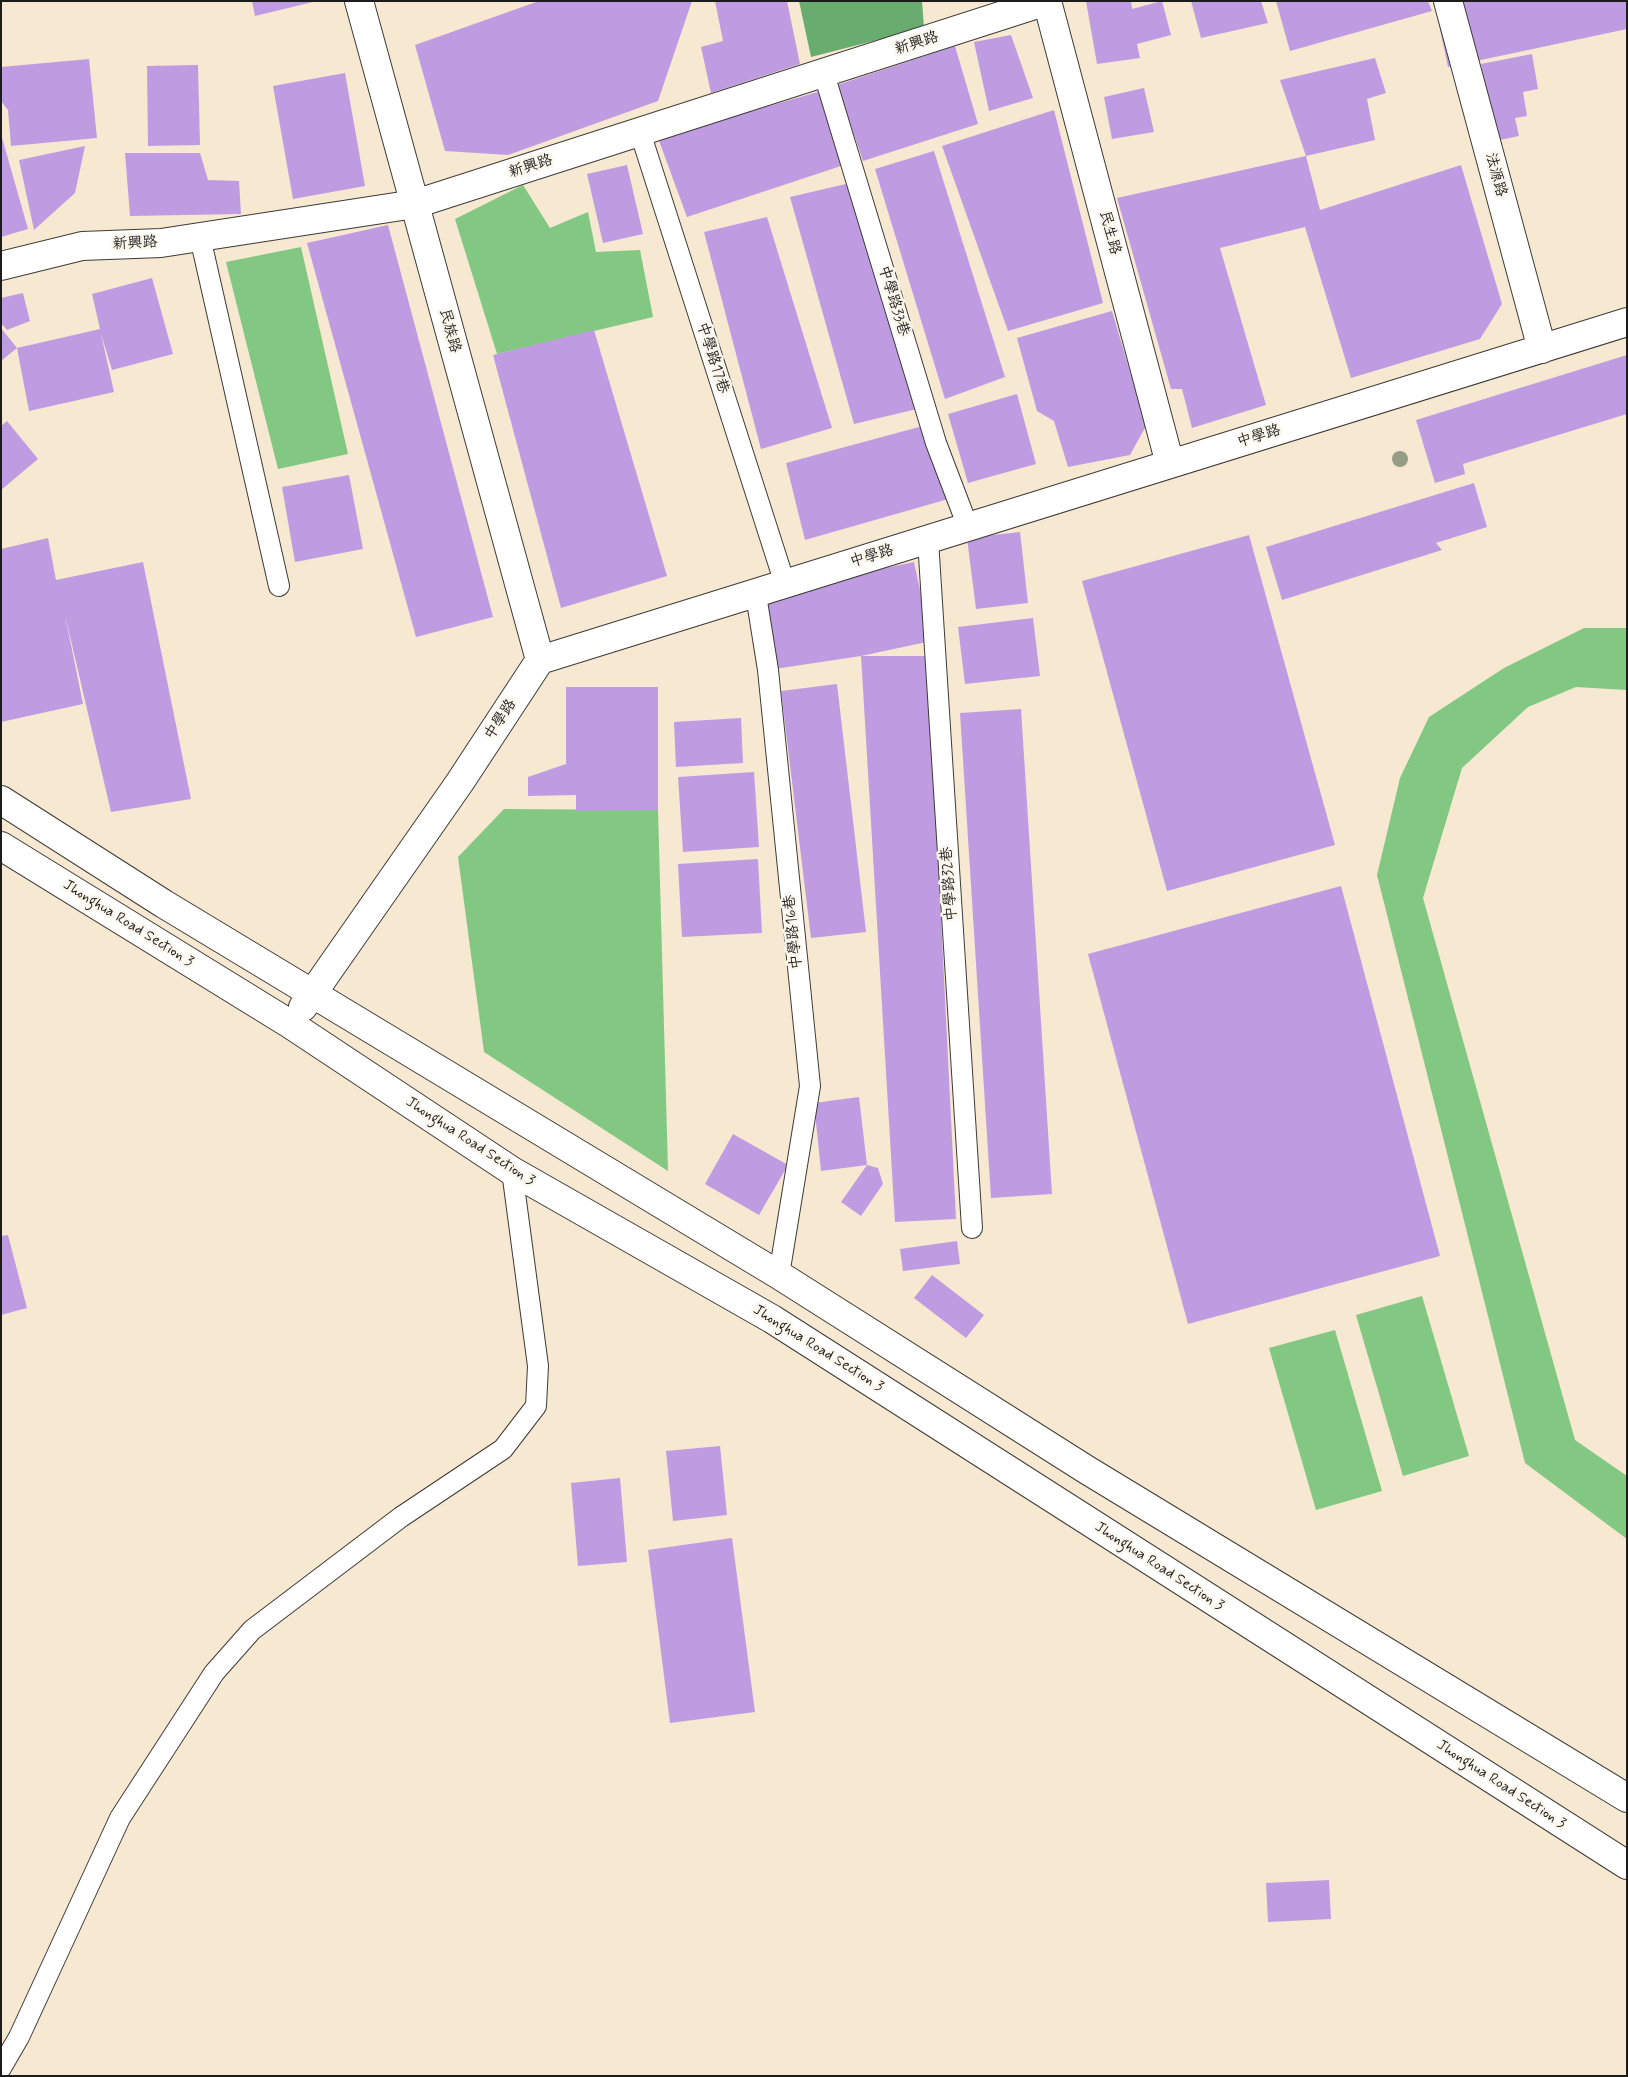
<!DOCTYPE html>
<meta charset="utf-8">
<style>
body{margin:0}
#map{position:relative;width:1628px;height:2077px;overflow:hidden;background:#f7e8d2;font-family:Mynerve,sans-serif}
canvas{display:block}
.frame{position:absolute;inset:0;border:2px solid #1c1c1c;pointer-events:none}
</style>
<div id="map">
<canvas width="1628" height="2077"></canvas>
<div class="frame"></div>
</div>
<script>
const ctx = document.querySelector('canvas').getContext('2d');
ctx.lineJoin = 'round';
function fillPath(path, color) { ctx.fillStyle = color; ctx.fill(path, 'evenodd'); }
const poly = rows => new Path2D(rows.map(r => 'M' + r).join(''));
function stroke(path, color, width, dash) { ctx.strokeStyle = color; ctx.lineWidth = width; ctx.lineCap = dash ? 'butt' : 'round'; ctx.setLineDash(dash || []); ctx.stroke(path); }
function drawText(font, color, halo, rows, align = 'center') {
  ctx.font = font + ' Mynerve,"LXGW WenKai TC",sans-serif'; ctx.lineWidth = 5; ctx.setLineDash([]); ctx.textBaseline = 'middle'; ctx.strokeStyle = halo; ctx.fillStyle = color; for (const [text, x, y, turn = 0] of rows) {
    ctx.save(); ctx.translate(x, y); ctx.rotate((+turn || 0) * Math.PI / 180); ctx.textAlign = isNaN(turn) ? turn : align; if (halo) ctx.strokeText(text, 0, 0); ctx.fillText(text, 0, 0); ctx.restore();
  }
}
fillPath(poly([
 [523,185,550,228,588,212,596,252,640,250,653,317,497,354,455,219],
 [301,247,348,454,278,469,226,262],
 [1584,628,1627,628,1627,690,1576,687,1528,707,1462,768,1423,898,1575,1440,1627,1476,1627,1539,1525,1463,1377,875,1400,778,1429,717,1504,668],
 [504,809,658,810,668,1171,484,1052,458,857],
 [1422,1296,1469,1456,1403,1476,1356,1315],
 [1335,1330,1382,1491,1316,1510,1269,1348]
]), '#82c782');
fillPath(poly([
 [799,1,922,1,924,28,811,57]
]), '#69ac70');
fillPath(poly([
 [252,1,313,1,313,2,255,16],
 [539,1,692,1,658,101,508,155,445,151,415,45],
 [715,1,787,1,800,64,711,93,701,47,723,41],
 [1086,1,1131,1,1132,9,1162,1,1171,35,1137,44,1140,58,1097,64],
 [1191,1,1261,1,1268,23,1201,38],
 [1276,1,1428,1,1432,11,1290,51],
 [1434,1,1627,1,1627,29,1448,67],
 [1011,35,1033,98,989,111,974,42],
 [955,46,978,124,863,161,837,85],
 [1532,54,1538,89,1523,92,1527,116,1515,118,1519,136,1495,141,1481,64],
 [1375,58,1386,93,1367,99,1375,140,1306,156,1320,210,1461,165,1502,304,1480,339,1351,378,1305,227,1220,248,1266,405,1192,428,1182,389,1171,389,1117,198,1306,156,1280,80],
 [89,59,97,138,11,146,8,110,1,101,1,67],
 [198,65,200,145,148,146,147,66],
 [345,73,365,186,293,199,273,86],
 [1144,88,1154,132,1112,139,1104,97],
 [828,89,844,165,687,217,658,138],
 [1054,110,1103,303,1008,331,942,146],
 [1,134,28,229,1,237],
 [85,146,75,193,34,230,19,160],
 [934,151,1005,377,945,399,875,169],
 [125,153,200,153,208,180,239,181,241,214,130,216],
 [627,165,643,234,603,243,587,174],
 [850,183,917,409,854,424,790,197],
 [767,217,832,428,761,449,704,232],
 [388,225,493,617,416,637,307,243],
 [152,278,173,354,112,370,101,334,114,392,29,411,17,348,100,329,92,294],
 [23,293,30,321,7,330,1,323,1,298],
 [1112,311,1146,426,1130,455,1068,467,1054,421,1037,411,1017,338],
 [1,328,17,348,1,361],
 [594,330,667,576,561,608,493,355],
 [1627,355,1627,414,1463,464,1465,474,1435,483,1416,420],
 [1017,394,1036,464,968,483,948,414],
 [7,421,38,459,1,490,1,426],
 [930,424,952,498,805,540,786,463],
 [349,475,363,549,295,562,282,487],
 [1474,483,1487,527,1436,543,1442,550,1282,600,1266,547],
 [1020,532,1028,603,976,609,967,538],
 [1249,535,1335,845,1167,891,1082,581],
 [48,538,56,580,143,562,191,799,111,812,65,615,83,704,1,722,1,549],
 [914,562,931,641,861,656,768,670,756,595],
 [1033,618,1040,676,965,684,958,627],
 [861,656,928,656,956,1219,895,1222],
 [837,684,866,932,811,938,781,691],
 [566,687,658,687,658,810,576,811,576,795,528,796,528,777,566,764],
 [1021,709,1052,1194,991,1198,960,713],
 [741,718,743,763,676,767,674,722],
 [754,772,759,847,683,852,678,777],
 [758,859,762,933,682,937,678,864],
 [1341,886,1440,1256,1188,1324,1088,954],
 [859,1097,867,1165,821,1171,814,1103],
 [733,1134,788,1165,759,1215,705,1184],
 [867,1165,878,1168,883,1184,861,1216,841,1202],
 [8,1235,27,1308,1,1315,1,1236],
 [957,1241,960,1264,903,1271,900,1249],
 [932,1275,984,1315,966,1338,914,1298],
 [720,1446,727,1515,673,1521,666,1451],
 [620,1478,627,1562,578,1566,571,1483],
 [732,1538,755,1712,670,1723,648,1550],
 [1329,1880,1331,1919,1268,1922,1266,1883]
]), '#bf9ce2');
const lane = poly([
 [824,74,936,443,968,527],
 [640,132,785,584],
 [200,237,279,586],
 [928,540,972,1228],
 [762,591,756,595,768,670,810,1086,779,1275],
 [1,2068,19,2037,120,1818,214,1673,252,1630,401,1517,503,1449,536,1406,538,1366,512,1171]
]);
const street = poly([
 [359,1,540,660],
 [1047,1,1170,464],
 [1448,1,1542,349],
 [1,266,82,246,161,243,415,204,1047,1],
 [1,800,164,904,779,1275,1087,1470,1627,1798],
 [1,846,290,1024,512,1171,772,1319,1627,1865],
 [303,1007,460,782,540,660,1627,322]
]);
stroke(lane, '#3d3b37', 22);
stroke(street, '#3d3b37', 30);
stroke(lane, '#fff', 20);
stroke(street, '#fff', 28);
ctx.fillStyle = '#959d84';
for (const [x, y] of [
 [1400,459]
]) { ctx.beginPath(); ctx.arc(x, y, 8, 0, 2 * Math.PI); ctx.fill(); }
drawText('15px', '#1c1c1c', '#fbf7ec', [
 ["新興路",917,44,-18],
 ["新興路",531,167,-18],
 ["法源路",1495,175,75],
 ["民生路",1109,233,75],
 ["新興路",135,244,-3],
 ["中學路33巷",893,301,73],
 ["民族路",449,331,75],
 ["中學路17巷",712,358,72],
 ["中學路",1259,437,-17],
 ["中學路",872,557,-17],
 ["中學路",501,720,-57],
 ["中學路32巷",950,884,-94],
 ["Jhonghua Road Section 3",128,924,32],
 ["中學路16巷",794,932,-96],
 ["Jhonghua Road Section 3",470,1142,33],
 ["Jhonghua Road Section 3",818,1349,32],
 ["Jhonghua Road Section 3",1159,1567,33],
 ["Jhonghua Road Section 3",1501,1785,33]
]);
</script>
